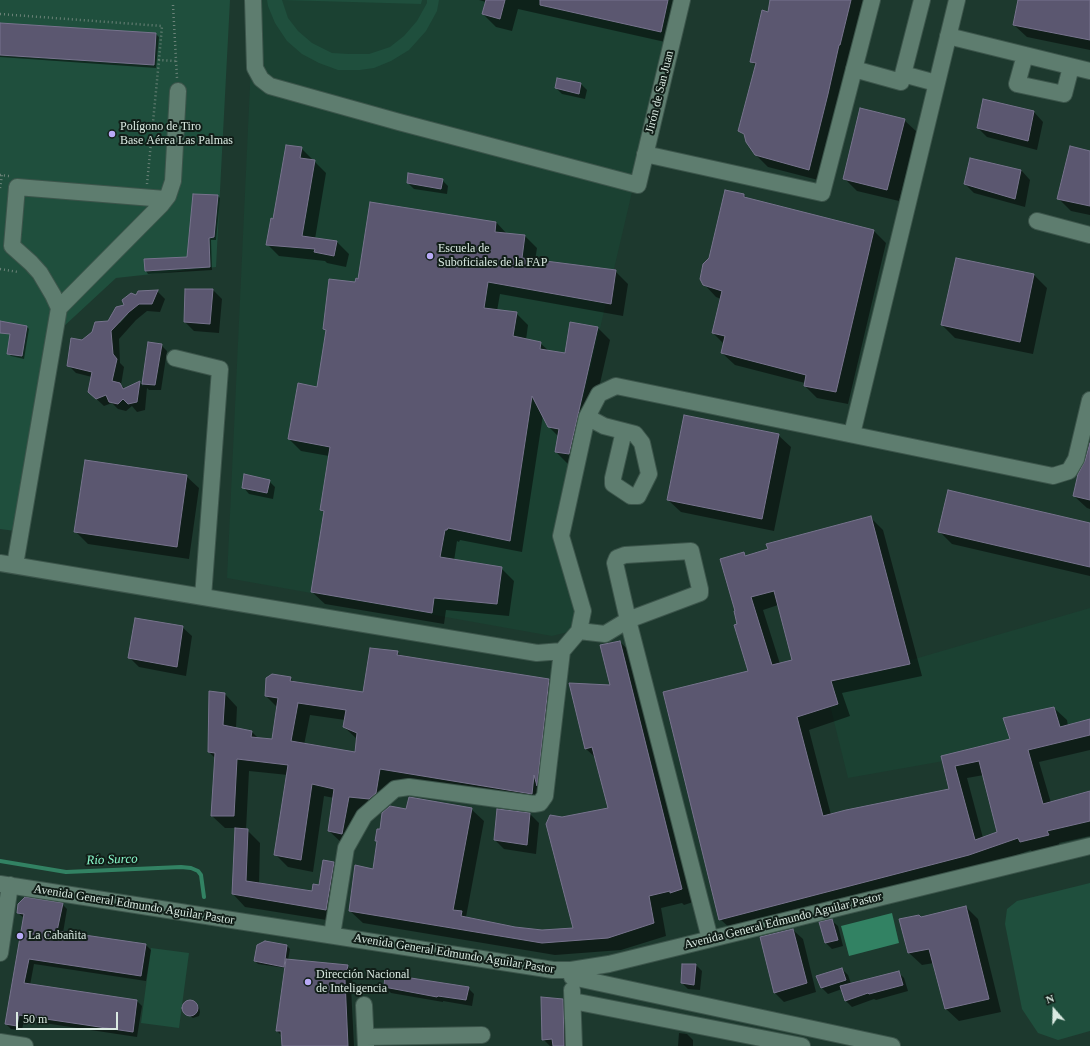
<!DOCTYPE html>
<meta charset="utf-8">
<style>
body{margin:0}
#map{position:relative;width:1090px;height:1046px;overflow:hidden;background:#1d392e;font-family:"Times New Roman",serif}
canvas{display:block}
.north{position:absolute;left:1034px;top:990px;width:40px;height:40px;-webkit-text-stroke:3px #111e18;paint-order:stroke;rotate:340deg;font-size:11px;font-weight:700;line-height:16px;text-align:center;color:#daeae2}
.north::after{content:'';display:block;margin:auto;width:14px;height:18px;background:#daeae2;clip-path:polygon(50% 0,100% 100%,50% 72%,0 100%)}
.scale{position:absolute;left:16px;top:1012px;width:102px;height:18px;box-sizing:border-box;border:2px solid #daeae2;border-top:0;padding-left:5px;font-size:12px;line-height:14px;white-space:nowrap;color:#daeae2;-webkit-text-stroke:3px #111e18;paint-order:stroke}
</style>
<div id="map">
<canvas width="1090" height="1046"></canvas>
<div class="north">N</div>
<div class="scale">50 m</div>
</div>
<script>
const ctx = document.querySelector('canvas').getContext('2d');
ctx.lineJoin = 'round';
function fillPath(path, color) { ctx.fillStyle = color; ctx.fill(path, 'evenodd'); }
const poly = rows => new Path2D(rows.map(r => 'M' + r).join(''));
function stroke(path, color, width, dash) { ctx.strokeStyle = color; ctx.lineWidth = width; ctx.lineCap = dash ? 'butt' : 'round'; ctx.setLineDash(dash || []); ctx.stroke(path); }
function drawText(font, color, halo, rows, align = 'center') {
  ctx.font = font + ' "Times New Roman",serif'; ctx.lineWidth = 4; ctx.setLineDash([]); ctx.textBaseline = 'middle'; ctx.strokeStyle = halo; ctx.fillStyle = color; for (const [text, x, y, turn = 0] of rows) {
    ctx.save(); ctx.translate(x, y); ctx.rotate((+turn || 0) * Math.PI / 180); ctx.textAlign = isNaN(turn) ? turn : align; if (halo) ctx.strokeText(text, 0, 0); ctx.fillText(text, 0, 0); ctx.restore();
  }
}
fillPath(poly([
 [254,0,677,0,557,512,575,618,568,632,552,636,227,578],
 [1090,608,1090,735,848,778,825,685]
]), '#1b4132');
fillPath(poly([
 [0,0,230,0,216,267,116,278,62,328,23,532,0,529],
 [267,0,282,0,288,18,298,31,312,43,332,53,349,54,369,54,390,47,404,36,417,21,427,3,427,0,439,0,437,11,426,31,409,50,391,61,374,68,360,70,338,70,319,63,302,54,287,41,275,23,268,6],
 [282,0,422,0,421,4],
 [1090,883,1090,1031,1058,1040,1038,1033,1022,1009,1005,924,1007,909,1017,901],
 [151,948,189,953,179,1028,141,1023]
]), '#1f4f3d');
fillPath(poly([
 [892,913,899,943,849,956,841,926]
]), '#328263');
fillPath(poly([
 [479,0,679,0,674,44,518,9,512,31,496,27,483,14,486,2],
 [771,0,866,0,822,181,768,167,755,154,746,137,740,131,756,66,751,61,768,13],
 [1019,0,1090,0,1090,50,1027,37,1014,25],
 [0,24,156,34,159,37,156,68,0,57],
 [581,84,587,90,585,99,562,94,556,88],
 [984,100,1034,112,1043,122,1037,150,987,137,978,128],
 [904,120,917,132,899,201,857,191,844,178],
 [301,148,326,173,315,239,337,242,349,254,346,267,327,263,325,261,279,256,267,244,274,220],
 [1090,152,1090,215,1071,211,1058,198],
 [1021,170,1030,180,1025,207,974,193,965,184],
 [442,180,448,186,447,194,414,189,408,183],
 [744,195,748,199,874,231,886,243,848,404,817,398,805,386,805,383,735,365,722,353,724,344,713,333,721,299,716,297,704,284,709,258],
 [218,196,220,198,216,240,211,240,212,270,148,274,146,271,145,260,188,258],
 [496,222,507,234,525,236,537,248,535,261,615,271,628,284,623,316,500,294,497,311,516,313,528,325,526,340,540,343,549,351,566,354,570,324,598,328,610,340,581,466,568,464,556,452,559,437,549,427,543,415,522,552,460,540,459,542,457,541,454,561,501,568,514,581,509,616,446,610,444,624,325,604,312,592,324,513,321,510,329,456,301,451,289,439,318,388,327,332,324,329,359,280],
 [956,259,1034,275,1047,288,1033,354,955,338,942,325],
 [213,290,222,299,219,333,194,331,185,322],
 [157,291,165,299,160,312,147,311,136,320,119,339,120,363,124,367,121,385,125,389,139,382,143,386,149,344,161,345,167,351,161,390,149,390,147,388,145,410,137,412,132,406,126,411,118,409,112,403,104,406,89,392,92,377,76,373,68,365,82,341,109,322,137,297],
 [125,314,128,314,120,323,118,322],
 [27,327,29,329,24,359,11,356,8,353],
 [778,435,791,447,774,531,681,512,668,500],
 [1090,445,1090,509,1087,508,1074,496,1086,462],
 [186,476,199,488,189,559,88,544,75,531],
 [269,481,275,487,273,499,249,494,243,487],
 [870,517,883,530,922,676,842,693,850,716,809,730,831,815,951,789,942,757,1011,740,1054,708,1067,720,1068,726,1090,720,1090,750,1039,762,1051,803,1089,792,1090,790,1090,836,1059,843,1060,847,1034,854,1031,850,982,867,733,931,720,919,749,672,736,612,744,553,746,556],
 [778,605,794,661,780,664,763,610],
 [984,775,999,832,983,838,967,778],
 [1090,524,1090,576,952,544,939,531],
 [182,627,192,636,186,676,139,667,130,658],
 [620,642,633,654,693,902,684,905,682,903,661,908,666,936,621,950,555,955,363,923,350,911,373,871,378,843,376,841,381,830,407,810,471,809,484,821,466,917,515,928,541,931,574,929,562,818,609,809,596,758,586,749,570,684,611,686,601,646],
 [397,652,402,657,549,680,561,693,544,806,392,781,388,805,342,843,329,831,334,798,324,796,313,872,288,867,275,854,288,775,249,771,246,830,247,830,260,843,259,884,313,892,320,886,334,863,346,875,339,922,245,907,233,894,236,828,225,828,212,816,216,759,209,752,225,694,237,707,236,728,252,732,258,738,273,740,278,708,266,696,290,678,294,682,363,693],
 [310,715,345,720,344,727,357,739,356,753,304,745],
 [530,814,539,823,536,854,504,849,495,840],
 [62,904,67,909,63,933,146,945,151,950,146,981,34,964,30,985,137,1001,142,1006,137,1037,24,1020,22,1030,11,1029,6,1024,24,918,18,913],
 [966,907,978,919,1001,1012,959,1021,946,1009,934,963,922,965,909,953,921,918],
 [831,920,838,926,843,946,832,949,826,943],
 [793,930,803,939,816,992,784,1002,775,993,761,938],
 [287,946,290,949,288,960,347,966,354,973,351,987,354,1046,283,1046,283,1037,277,1031,285,968,258,964,255,961],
 [696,965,702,971,700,990,688,989,682,983],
 [842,969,848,975,851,984,898,972,904,978,908,991,876,1000,874,999,852,1007,846,1001,842,989,828,994,822,988,818,977],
 [385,987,468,988,474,994,472,1006,443,1001,443,1002,391,993],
 [562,1000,575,1012,576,1046,550,1046,543,1039],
 [190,1002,196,1004,199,1007,200,1012,199,1016,193,1018,184,1012,183,1007,186,1003],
 [679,1033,687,1034,693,1040,693,1046,678,1046]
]), '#0007');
stroke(poly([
 [0,861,66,872,181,867,191,868,198,871,201,875,204,897]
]), '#328263', 4);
const building = poly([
 [486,0,505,0,500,19,482,14,486,0],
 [540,0,668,0,661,32,540,5,540,0],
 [770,0,851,0,840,45,839,45,828,94,809,170,755,155,746,142,744,134,738,131,756,63,750,62,762,10,768,12,770,0],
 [1018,0,1090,0,1090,40,1013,25,1018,0],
 [0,23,156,33,154,65,0,55,0,23],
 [557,78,581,83,579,94,555,88,557,78],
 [983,99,1034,111,1028,141,977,128,983,99],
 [860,108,905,119,887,190,843,179,860,108],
 [286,145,302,147,300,158,315,160,302,236,337,241,334,256,314,252,315,249,266,245,271,218,273,219,286,145],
 [1070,146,1090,151,1090,206,1057,199,1070,146],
 [970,158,1021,170,1015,199,964,184,970,158],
 [408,173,443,179,441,189,407,183,408,173],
 [725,190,744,194,744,197,874,230,836,392,804,386,806,375,721,353,725,336,712,333,722,291,703,285,700,279,703,264,709,258,725,190],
 [193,194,218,195,214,237,209,238,210,267,145,271,144,259,187,257,193,194],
 [370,202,496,222,495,232,525,235,522,258,616,270,611,304,488,282,484,308,517,312,513,336,541,342,540,349,565,353,570,322,598,327,569,454,555,452,559,429,548,427,532,396,510,541,448,528,447,530,445,530,440,557,502,567,497,604,434,598,432,613,311,592,324,511,320,510,330,447,288,439,298,383,317,387,326,330,323,329,329,279,355,282,356,278,358,279,370,202],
 [956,258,1034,274,1020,342,941,325,956,258],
 [185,289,213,289,210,324,184,322,185,289],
 [158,290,152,304,139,304,129,312,111,331,113,354,117,359,112,381,120,383,123,389,140,381,137,402,128,404,123,399,118,404,109,402,106,395,96,399,88,392,92,372,67,366,71,338,82,340,92,332,95,322,108,321,116,307,124,305,122,300,131,293,136,295,138,291,158,290],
 [0,321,27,326,22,356,7,354,10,334,0,333,0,321],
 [148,342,162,344,155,385,142,384,148,342],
 [684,415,779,434,762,519,667,500,684,415],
 [1090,443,1090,500,1073,496,1078,474,1085,461,1090,443],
 [85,460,187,475,177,547,74,532,85,460],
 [244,474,270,480,267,493,242,488,244,474],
 [948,490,1090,523,1090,567,938,532,948,490],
 [871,516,910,664,831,681,838,704,797,717,823,816,846,810,949,789,941,756,1010,739,1003,718,1054,707,1060,727,1090,719,1090,735,1028,750,1043,804,1090,791,1090,821,1047,831,1049,835,1020,842,1018,838,969,855,719,920,663,692,748,671,734,625,737,624,734,611,735,611,720,559,744,552,745,556,768,549,766,544,871,516],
 [774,591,792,660,772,665,751,597,774,591],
 [979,761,997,832,975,840,955,766,979,761],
 [135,618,183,626,177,667,128,658,135,618],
 [620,641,682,889,670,893,670,891,649,896,654,923,608,938,542,943,349,911,355,865,373,869,377,841,375,841,377,829,380,829,382,813,390,806,406,809,409,797,472,808,453,910,462,911,461,916,515,927,542,930,573,928,546,824,550,815,562,817,608,808,592,747,585,749,569,683,610,685,600,645,620,641],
 [370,648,398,651,397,655,549,679,537,786,534,775,532,794,380,769,376,793,369,799,349,797,342,834,328,831,334,789,312,784,301,860,274,855,288,765,237,759,234,816,211,816,215,753,208,752,209,691,225,693,223,725,252,731,251,737,272,739,278,698,265,696,266,678,272,674,291,677,290,681,363,692,370,648],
 [298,703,346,710,343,727,357,733,355,752,291,741,298,703],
 [497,809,530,813,527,845,494,840,497,809],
 [235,828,248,829,246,881,312,891,313,884,319,885,323,860,334,862,326,910,232,894,235,828],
 [25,897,63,903,57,931,146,944,141,976,29,959,24,983,137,1000,133,1032,19,1015,17,1026,5,1024,24,914,17,913,18,904,25,897],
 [966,906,989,999,945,1009,929,949,908,953,899,919,919,915,921,917,966,906],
 [832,919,838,940,825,943,819,922,832,919],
 [793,929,807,983,774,993,760,937,793,929],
 [265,941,287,945,284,967,254,961,257,945,265,941],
 [286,959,348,965,345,980,348,1046,282,1046,281,1031,276,1031,286,959],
 [682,964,696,964,694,985,681,983,682,964],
 [842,968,846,980,821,988,816,976,842,968],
 [899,971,903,985,869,994,868,993,845,1001,840,986,899,971],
 [385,974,469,987,466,1000,438,996,437,997,384,987,385,974],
 [541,997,563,999,564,1046,553,1046,552,1039,542,1040,541,997],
 '182 1008a8 8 0 1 1 16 0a8 8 0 1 1-16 0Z'
]);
fillPath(building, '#5b5770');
stroke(building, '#77738d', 1);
const minor = poly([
 [253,0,255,68,261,79,270,86,399,122,638,185,682,0],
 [948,36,1090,71],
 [1025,55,1017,84,1064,94,1071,67],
 [854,69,901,82,922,0],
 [903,74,936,83],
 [645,154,822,193,872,0],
 [1037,221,1090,235],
 [59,308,53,295,40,273,31,263,12,246,17,187,165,199],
 [175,358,220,369,203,597],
 [587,417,604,426,635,434,642,443,649,474,638,496,631,496,613,484,613,478,624,431],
 [852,434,957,0],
 [0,563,537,653,562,651],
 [15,565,59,308,161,205,168,196,173,181,178,91],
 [579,631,605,634,628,620,700,593,700,589,691,551,625,555,617,558,615,563,628,620,710,939],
 [0,884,553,970,571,970,609,964,1090,846],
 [332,935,346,848,364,816,395,789,409,787,534,804,540,803,545,796,562,651,579,631,583,611,561,536,587,417,599,394,616,386,1053,476,1069,471,1076,459,1090,400],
 [0,953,10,885],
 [572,977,892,1046],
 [572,990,574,1046],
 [573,1001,802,1046],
 [364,1005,366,1046],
 [366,1037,482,1035],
 [0,1042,25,1046]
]);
stroke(minor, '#3c554b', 18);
stroke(poly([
 [173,5,177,78],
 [0,14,162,26,159,60],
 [0,175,9,176],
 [147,184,159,60,176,61],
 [0,188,2,175],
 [0,269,18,272]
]), '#6c8379', 2.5, [1, 3]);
stroke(minor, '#5e7d6f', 16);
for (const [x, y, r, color] of [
 [112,134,4,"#b9aaf7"],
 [430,256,4,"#b9aaf7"],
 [20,936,4,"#b9aaf7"],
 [308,982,4,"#b9aaf7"]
]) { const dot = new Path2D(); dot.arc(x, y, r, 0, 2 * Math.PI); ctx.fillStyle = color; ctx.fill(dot); stroke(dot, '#111e18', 1.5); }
drawText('12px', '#daeae2', '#111e18', [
 ["Jirón de San Juan",660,92,-76],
 ["Avenida General Edmundo Aguilar Pastor",134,905,9],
 ["Avenida General Edmundo Aguilar Pastor",783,921,-14],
 ["Avenida General Edmundo Aguilar Pastor",454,954,9]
]);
drawText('12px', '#daeae2', '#111e18', [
 ["Polígono de Tiro",120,127],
 ["Base Aérea Las Palmas",120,141],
 ["Escuela de",438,249],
 ["Suboficiales de la FAP",438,263],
 ["La Cabañita",28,936],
 ["Dirección Nacional",316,975],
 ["de Inteligencia",316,989]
], 'left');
drawText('italic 13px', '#89f8ca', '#111e18', [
 ["Río Surco",112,860,-2]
]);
</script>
